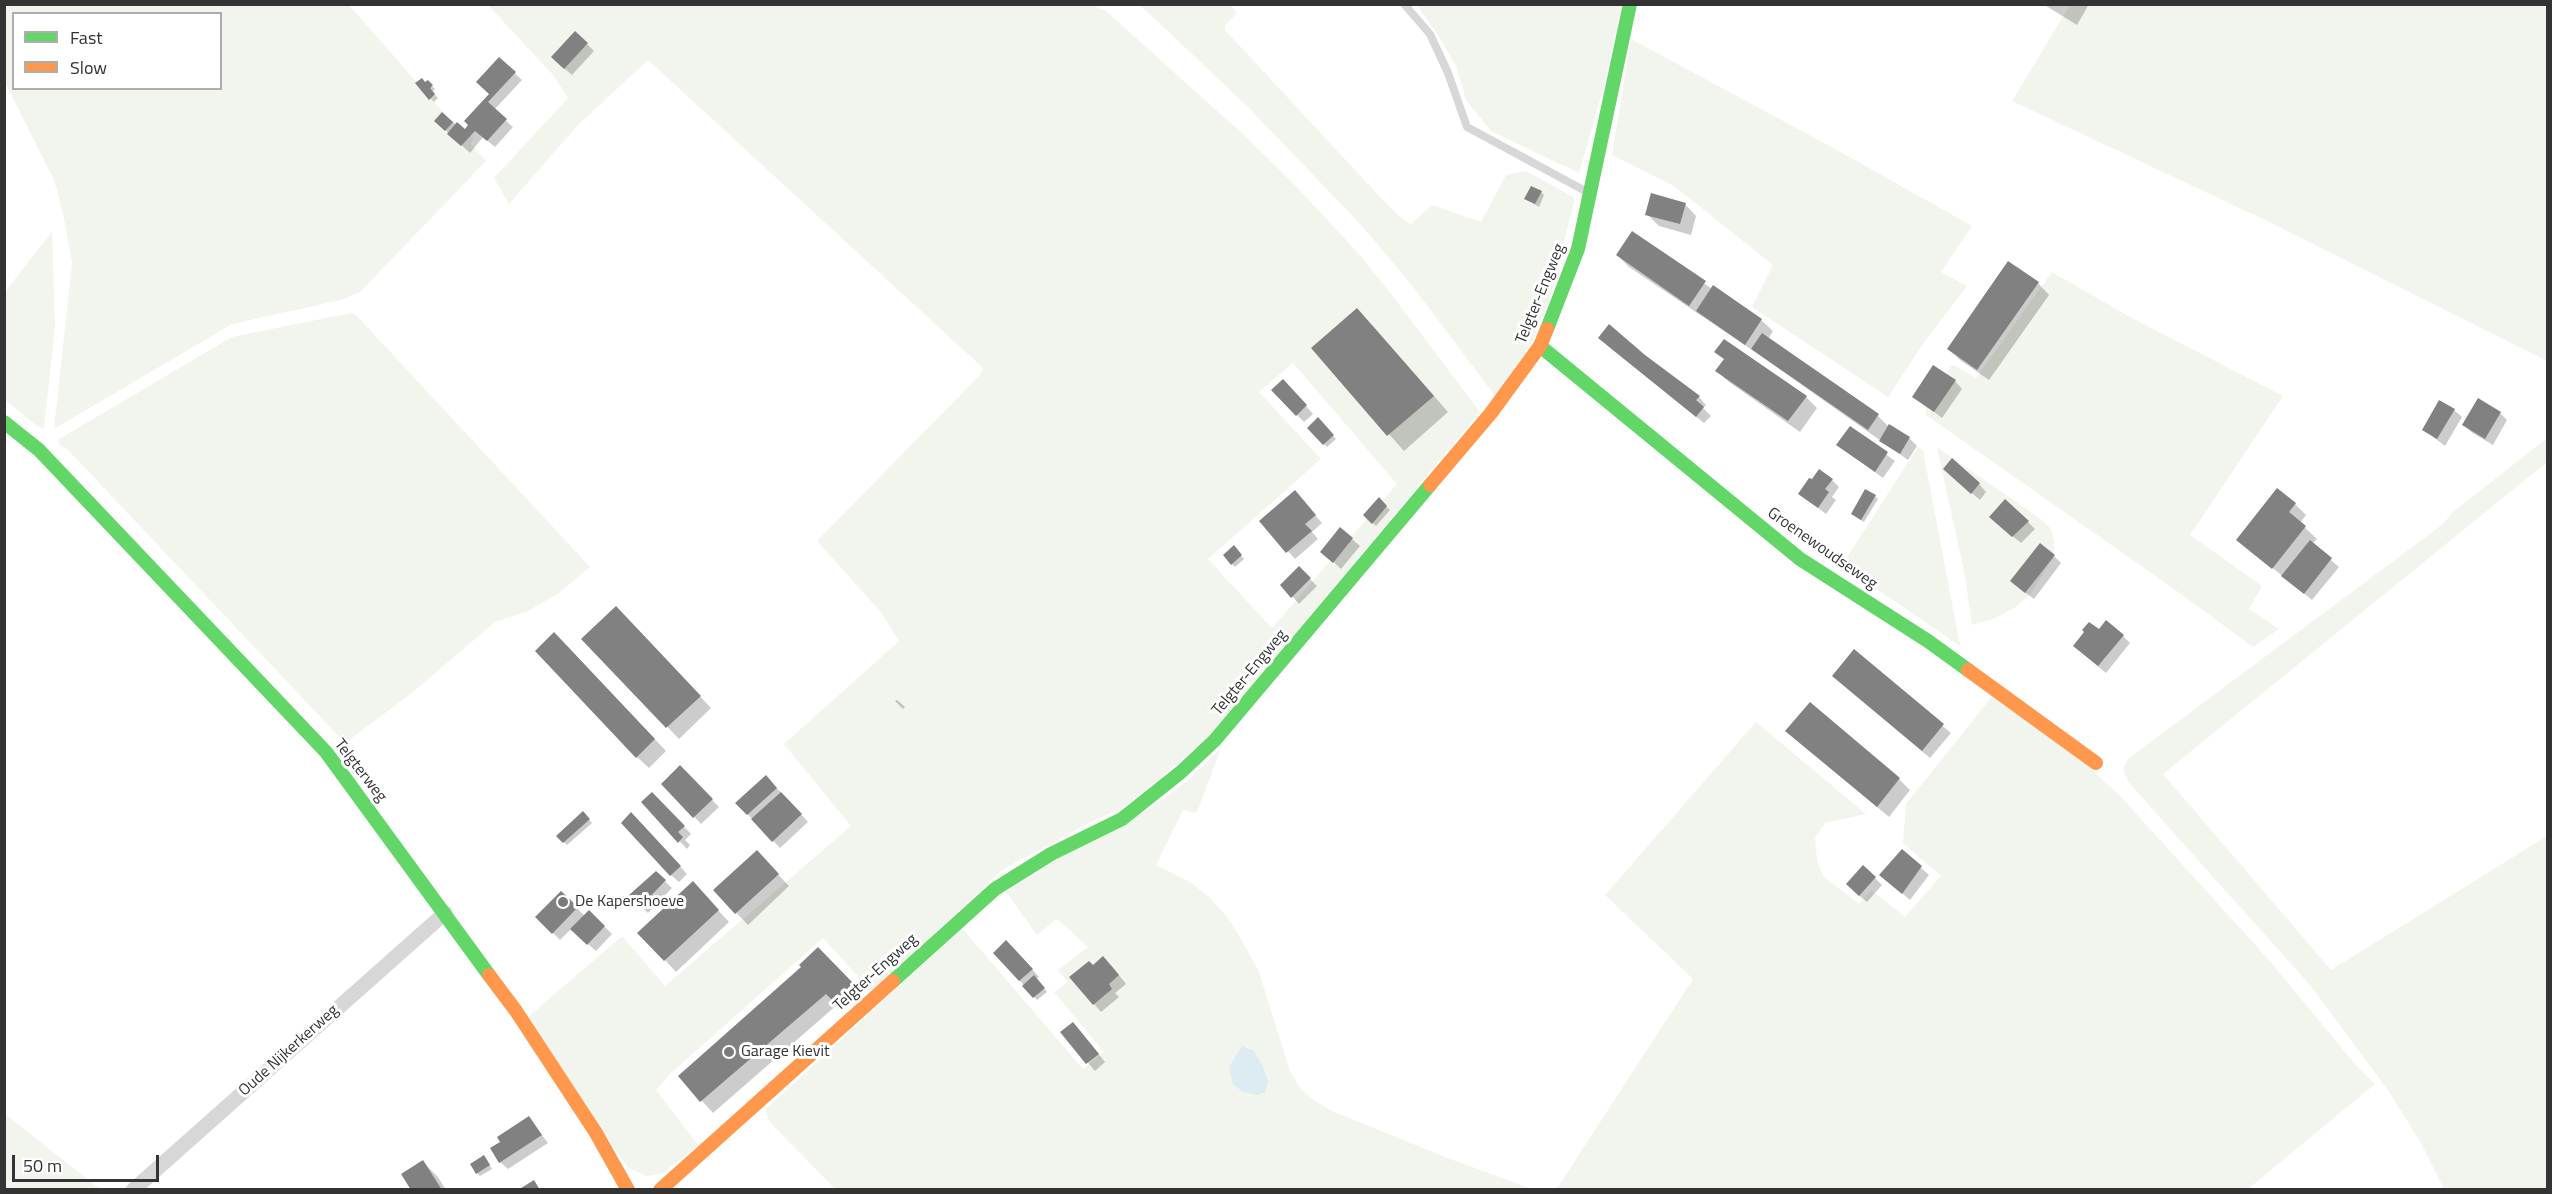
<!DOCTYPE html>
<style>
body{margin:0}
#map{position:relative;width:2552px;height:1194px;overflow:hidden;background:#fff;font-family:"Titillium Web",sans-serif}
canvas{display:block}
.frame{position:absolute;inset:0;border:6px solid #333;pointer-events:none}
.legend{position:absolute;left:12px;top:12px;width:210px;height:78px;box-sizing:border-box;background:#fff;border:2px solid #adadad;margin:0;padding:8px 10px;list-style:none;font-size:18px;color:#333}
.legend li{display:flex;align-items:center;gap:12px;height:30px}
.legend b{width:30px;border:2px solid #adadad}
.scale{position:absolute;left:12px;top:1155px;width:147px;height:27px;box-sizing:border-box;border:3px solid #333;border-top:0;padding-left:8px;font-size:18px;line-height:21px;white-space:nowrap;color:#333;-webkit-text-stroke:4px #fff;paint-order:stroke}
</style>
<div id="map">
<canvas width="2552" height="1194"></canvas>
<div class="frame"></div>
<ul class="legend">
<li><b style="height:8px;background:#63d668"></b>Fast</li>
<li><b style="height:8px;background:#ff974d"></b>Slow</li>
</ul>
<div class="scale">50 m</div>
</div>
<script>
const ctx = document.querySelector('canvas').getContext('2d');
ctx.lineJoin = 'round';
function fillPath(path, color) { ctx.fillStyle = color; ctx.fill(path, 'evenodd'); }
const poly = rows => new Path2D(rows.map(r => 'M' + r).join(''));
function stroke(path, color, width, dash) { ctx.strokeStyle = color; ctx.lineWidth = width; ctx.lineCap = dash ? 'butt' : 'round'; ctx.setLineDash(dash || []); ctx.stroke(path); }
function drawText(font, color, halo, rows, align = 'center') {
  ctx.font = font + ' "Titillium Web",sans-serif'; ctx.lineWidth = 6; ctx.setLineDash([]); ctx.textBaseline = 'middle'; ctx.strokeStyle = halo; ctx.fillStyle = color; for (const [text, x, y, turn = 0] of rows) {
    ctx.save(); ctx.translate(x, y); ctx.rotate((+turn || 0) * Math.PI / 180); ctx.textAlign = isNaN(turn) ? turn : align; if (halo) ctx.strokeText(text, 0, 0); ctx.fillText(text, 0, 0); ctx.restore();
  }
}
fillPath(poly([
 [1090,4,1105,10,1244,135,1294,184,1358,253,1388,290,1480,412,1206,740,1124,807,1089,823,1002,870,872,992,823,938,670,1074,656,1090,698,1145,663,1173,647,1176,628,1168,527,1018,622,936,665,986,851,826,784,744,899,641,880,611,817,541,979,376,983,368,648,60,578,125,509,204,494,178,568,98,554,76,488,5],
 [1293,363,1397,484,1272,628,1208,559,1321,459,1259,392],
 [4,5,349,5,457,128,473,138,471,144,486,161,360,292,341,300,232,324,54,429,72,263,63,213,54,180,5,82],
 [14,14,220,14,220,88,14,88],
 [1140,5,1231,5,1237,13,1225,25,1225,30,1381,198,1400,217,1411,224,1432,205,1481,222,1506,175,1526,171,1575,198,1551,295,1533,340,1496,397,1410,283,1361,225,1247,106],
 [1417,5,1621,5,1603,90,1579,173,1491,131,1466,100,1456,66,1438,35],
 [2070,5,2547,5,2547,361,2265,220,2012,101],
 [1631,39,1839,151,1972,226,1941,272,1967,286,1923,344,1888,397,1752,307,1773,265,1674,186,1612,155],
 [52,232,55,326,44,429,37,426,5,400,4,293],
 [2052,272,2130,317,2283,396,2190,535,2262,586,2249,609,2279,629,2253,647,2174,589,1926,415,1926,405,1951,366,1954,365,1976,378],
 [351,313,356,315,590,567,559,593,528,611,495,622,413,692,345,743,68,450,59,444,59,439,232,337],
 [2547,438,2547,462,2163,774,2331,970,2547,836,2547,1189,2444,1189,2421,1143,2390,1093,2310,985,2129,783,2123,769,2128,759,2443,524,2453,512],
 [1918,447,1923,450,1960,646,1842,565],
 [1937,447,2042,520,2050,528,2054,540,2054,556,2031,593,2016,607,1996,618,1972,625,1965,576],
 [1994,694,2085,763,2121,797,2269,960,2354,1063,2375,1084,2248,1189,1556,1190,1693,979,1605,895,1756,722,1866,814,1825,823,1815,838,1817,861,1824,877,1859,904,1871,890,1905,917,1941,876,1903,843,1906,804],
 [1221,748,1198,810,1195,813,1183,810,1156,865,1190,882,1209,897,1228,918,1241,939,1259,972,1290,1071,1300,1088,1315,1101,1332,1111,1445,1157,1532,1189,835,1189,769,1121,766,1109,962,928,1083,1069,1104,1052,1054,992,1068,982,1058,970,1088,947,1057,919,1037,935,1006,892,1054,861,1155,805,1187,781],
 [4,1114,5,1114,100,1189,5,1189]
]), '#f1f5ed');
fillPath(poly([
 [1242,1046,1254,1051,1263,1066,1268,1082,1265,1092,1258,1095,1243,1092,1233,1084,1229,1067]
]), '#ddebf3');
fillPath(poly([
 [2043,4,2089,4,2077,25],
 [587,44,594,51,572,75,560,65],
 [499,59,522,80,494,110,513,127,495,147,483,137,470,153,436,121,442,114,465,131,491,94],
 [428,82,435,89,432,92,438,98,434,102,417,83,425,84],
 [1541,192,1544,195,1539,207,1526,199],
 [1685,204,1696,216,1691,235,1659,226,1647,214],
 [1633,233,1712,289,1714,288,1761,320,1773,331,1768,339,1878,416,1889,427,1909,438,1917,446,1908,460,1758,354,1629,267,1617,255],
 [2038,283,2049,295,1989,380,1960,360,1949,349],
 [1372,325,1448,412,1404,451,1313,349],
 [1608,346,1644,356,1699,397,1706,405,1703,408,1711,416,1704,423],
 [1717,371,1806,397,1817,408,1800,432,1729,382],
 [1955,381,1962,389,1942,418,1914,396],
 [1290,388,1313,414,1304,422,1297,415],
 [2454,410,2462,417,2445,446,2424,430],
 [2500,413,2507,420,2493,445,2471,432,2464,424],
 [1318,420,1336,439,1327,447,1309,428],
 [1850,428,1895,461,1883,478,1838,445],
 [1952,476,1979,484,1986,492,1980,500],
 [1832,480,1839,487,1832,497,1836,500,1826,514,1800,494],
 [1875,496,1878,499,1864,522,1856,517],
 [1302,500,1322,523,1312,532,1318,539,1295,559,1261,521],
 [1379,500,1390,510,1376,526,1365,515],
 [2295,504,2306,515,2300,523,2317,539,2312,544,2339,567,2312,600,2238,540],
 [2028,522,2035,529,2021,543,1998,524],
 [1352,539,1360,546,1341,569,1322,551],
 [1234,548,1244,559,1235,567,1232,564],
 [2054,556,2061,563,2034,599,2019,588],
 [1299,568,1317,586,1299,604,1292,596],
 [627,619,711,708,679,739,583,639],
 [2099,631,2123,636,2130,643,2106,673,2082,653],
 [566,645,666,751,649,768,637,757],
 [1854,651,1951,733,1930,758,1841,683],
 [897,700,905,707,903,709,895,701],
 [1787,731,1899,779,1910,790,1889,817],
 [680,767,719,807,701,824,664,784],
 [773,784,808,822,780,848,737,803],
 [652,794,691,834,685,840,690,845,687,849,643,802],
 [583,813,592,823,567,845,558,836],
 [639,822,687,874,679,882,671,875],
 [1902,851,1929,875,1910,900,1889,882],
 [768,864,789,886,748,925,715,890],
 [656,873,672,888,648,913,641,906],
 [1875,878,1882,885,1867,902,1855,892],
 [561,893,585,916,589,912,612,934,596,951,571,929,560,940,537,917],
 [704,895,729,922,676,972,640,933],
 [818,949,859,992,842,1008,838,1004,713,1113,680,1077,801,969],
 [1014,949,1039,977,1036,979,1047,992,1037,1000,995,953],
 [1111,965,1126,984,1115,993,1119,997,1101,1012,1071,977,1093,967],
 [1080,1031,1105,1062,1095,1071,1062,1032],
 [529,1118,548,1143,508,1169,500,1162,502,1142],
 [487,1160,492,1169,480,1176,477,1173],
 [423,1162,438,1177,446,1190,413,1190]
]), '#0003');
fillPath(poly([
 [575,31,588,43,564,69,551,57],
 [499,57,516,72,488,102,507,119,487,141,475,131,461,146,447,134,457,122,465,129,468,125,464,121,489,94,476,82],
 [422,78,425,82,428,80,433,85,430,88,435,94,429,100,415,83],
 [442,112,453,122,445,131,434,121],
 [1531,186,1542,191,1535,204,1524,199],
 [1651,193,1686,203,1680,224,1645,215],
 [1632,231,1706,281,1689,306,1616,255],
 [2008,261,2039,282,1977,370,1947,349],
 [1713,285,1762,319,1745,345,1696,311],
 [1357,308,1434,396,1387,436,1311,348],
 [1609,324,1645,355,1700,396,1696,400,1704,407,1696,417,1598,338],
 [1762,333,1879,414,1868,430,1751,349],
 [1724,339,1807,396,1788,421,1715,371,1724,359,1714,352],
 [1933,365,1956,380,1934,412,1912,397],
 [1283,379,1307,405,1296,416,1271,390],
 [2478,398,2501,412,2485,439,2462,425],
 [2439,400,2455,409,2437,439,2422,430],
 [1318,417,1334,435,1323,445,1307,428],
 [1889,424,1910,437,1900,454,1879,441],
 [1850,426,1888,452,1875,472,1836,445],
 [1952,458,1980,483,1971,494,1943,469],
 [1819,469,1833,479,1825,489,1829,492,1818,508,1798,494,1809,478,1812,479],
 [2277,488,2296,503,2289,512,2306,526,2272,569,2236,540],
 [1865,489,1876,495,1861,520,1851,514],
 [1295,490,1316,515,1305,524,1312,531,1286,553,1259,521],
 [1379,497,1387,506,1372,524,1363,515],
 [2005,499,2029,521,2012,537,1989,517],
 [1340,527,1353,538,1333,563,1320,552],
 [2310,540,2332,558,2304,594,2281,576],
 [2040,543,2055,555,2025,593,2010,581],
 [1234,545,1242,555,1231,565,1223,555],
 [1299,566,1311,578,1291,598,1280,585],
 [616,606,701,696,666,728,581,639],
 [2106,620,2124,635,2098,666,2073,646,2084,632,2082,630,2089,622,2099,629],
 [554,632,655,739,636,758,535,651],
 [1854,649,1944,724,1922,751,1832,676],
 [1810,702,1900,778,1877,807,1785,731],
 [680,765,713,799,693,818,661,784],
 [766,775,777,788,747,815,735,803],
 [652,792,685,826,678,832,683,837,678,843,641,802],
 [781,792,802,814,772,842,751,819],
 [583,811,590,819,563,843,556,836],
 [631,812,681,866,670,876,621,823],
 [1902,849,1922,866,1902,894,1879,875],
 [757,850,779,874,735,914,713,890],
 [1863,865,1876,877,1859,896,1846,884],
 [656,871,666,880,640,907,629,895],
 [693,881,719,910,664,961,637,933],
 [561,891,578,907,552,934,535,917],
 [589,910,605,926,587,945,570,929],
 [1006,940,1033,969,1019,981,993,953],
 [818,947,853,983,834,1002,826,994,700,1102,678,1076,801,967,799,965],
 [1103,956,1119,975,1109,984,1112,989,1093,1005,1069,977,1089,961,1093,965],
 [1034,975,1045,988,1033,998,1022,986],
 [1073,1022,1099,1054,1086,1064,1060,1032],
 [529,1116,542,1135,499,1163,490,1148,500,1142,497,1137],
 [484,1155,490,1165,476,1174,470,1164],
 [423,1160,442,1190,411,1190,401,1174],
 [534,1180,540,1190,518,1190]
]), '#818181');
stroke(poly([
 [1404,4,1430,34,1448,73,1467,127,1589,193]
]), '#d7d7d7', 8);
stroke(poly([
 [133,1190,445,913]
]), '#d7d7d7', 15);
stroke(poly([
 [1547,329,1578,249,1630,4],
 [1540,346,1800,559,1928,641,1968,670],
 [4,422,39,450,326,752,489,975],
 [893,981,995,889,1051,854,1122,819,1181,772,1215,740,1430,485]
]), '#63d668', 14);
stroke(poly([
 [1430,485,1491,413,1540,346,1547,329],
 [1968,670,2096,763],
 [489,975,516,1011,596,1133,628,1190],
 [660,1190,893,981]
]), '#ff974d', 14);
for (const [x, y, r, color] of [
 [563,902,6,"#7a7a7a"],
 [729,1052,6,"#7a7a7a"]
]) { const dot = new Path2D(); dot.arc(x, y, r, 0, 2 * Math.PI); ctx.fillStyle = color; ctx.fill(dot); stroke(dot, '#fff', 2); }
drawText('16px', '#333', '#fff', [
 ["Telgter-Engweg",1541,294,-68],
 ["Groenewoudseweg",1822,549,35],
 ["Telgter-Engweg",1250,673,-50],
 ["Telgterweg",360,771,52],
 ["Telgter-Engweg",876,973,-42],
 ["Oude Nijkerkerweg",289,1051,-42]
]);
drawText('16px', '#333', '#fff', [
 ["De Kapershoeve",575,902],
 ["Garage Kievit",741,1052]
], 'left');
</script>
